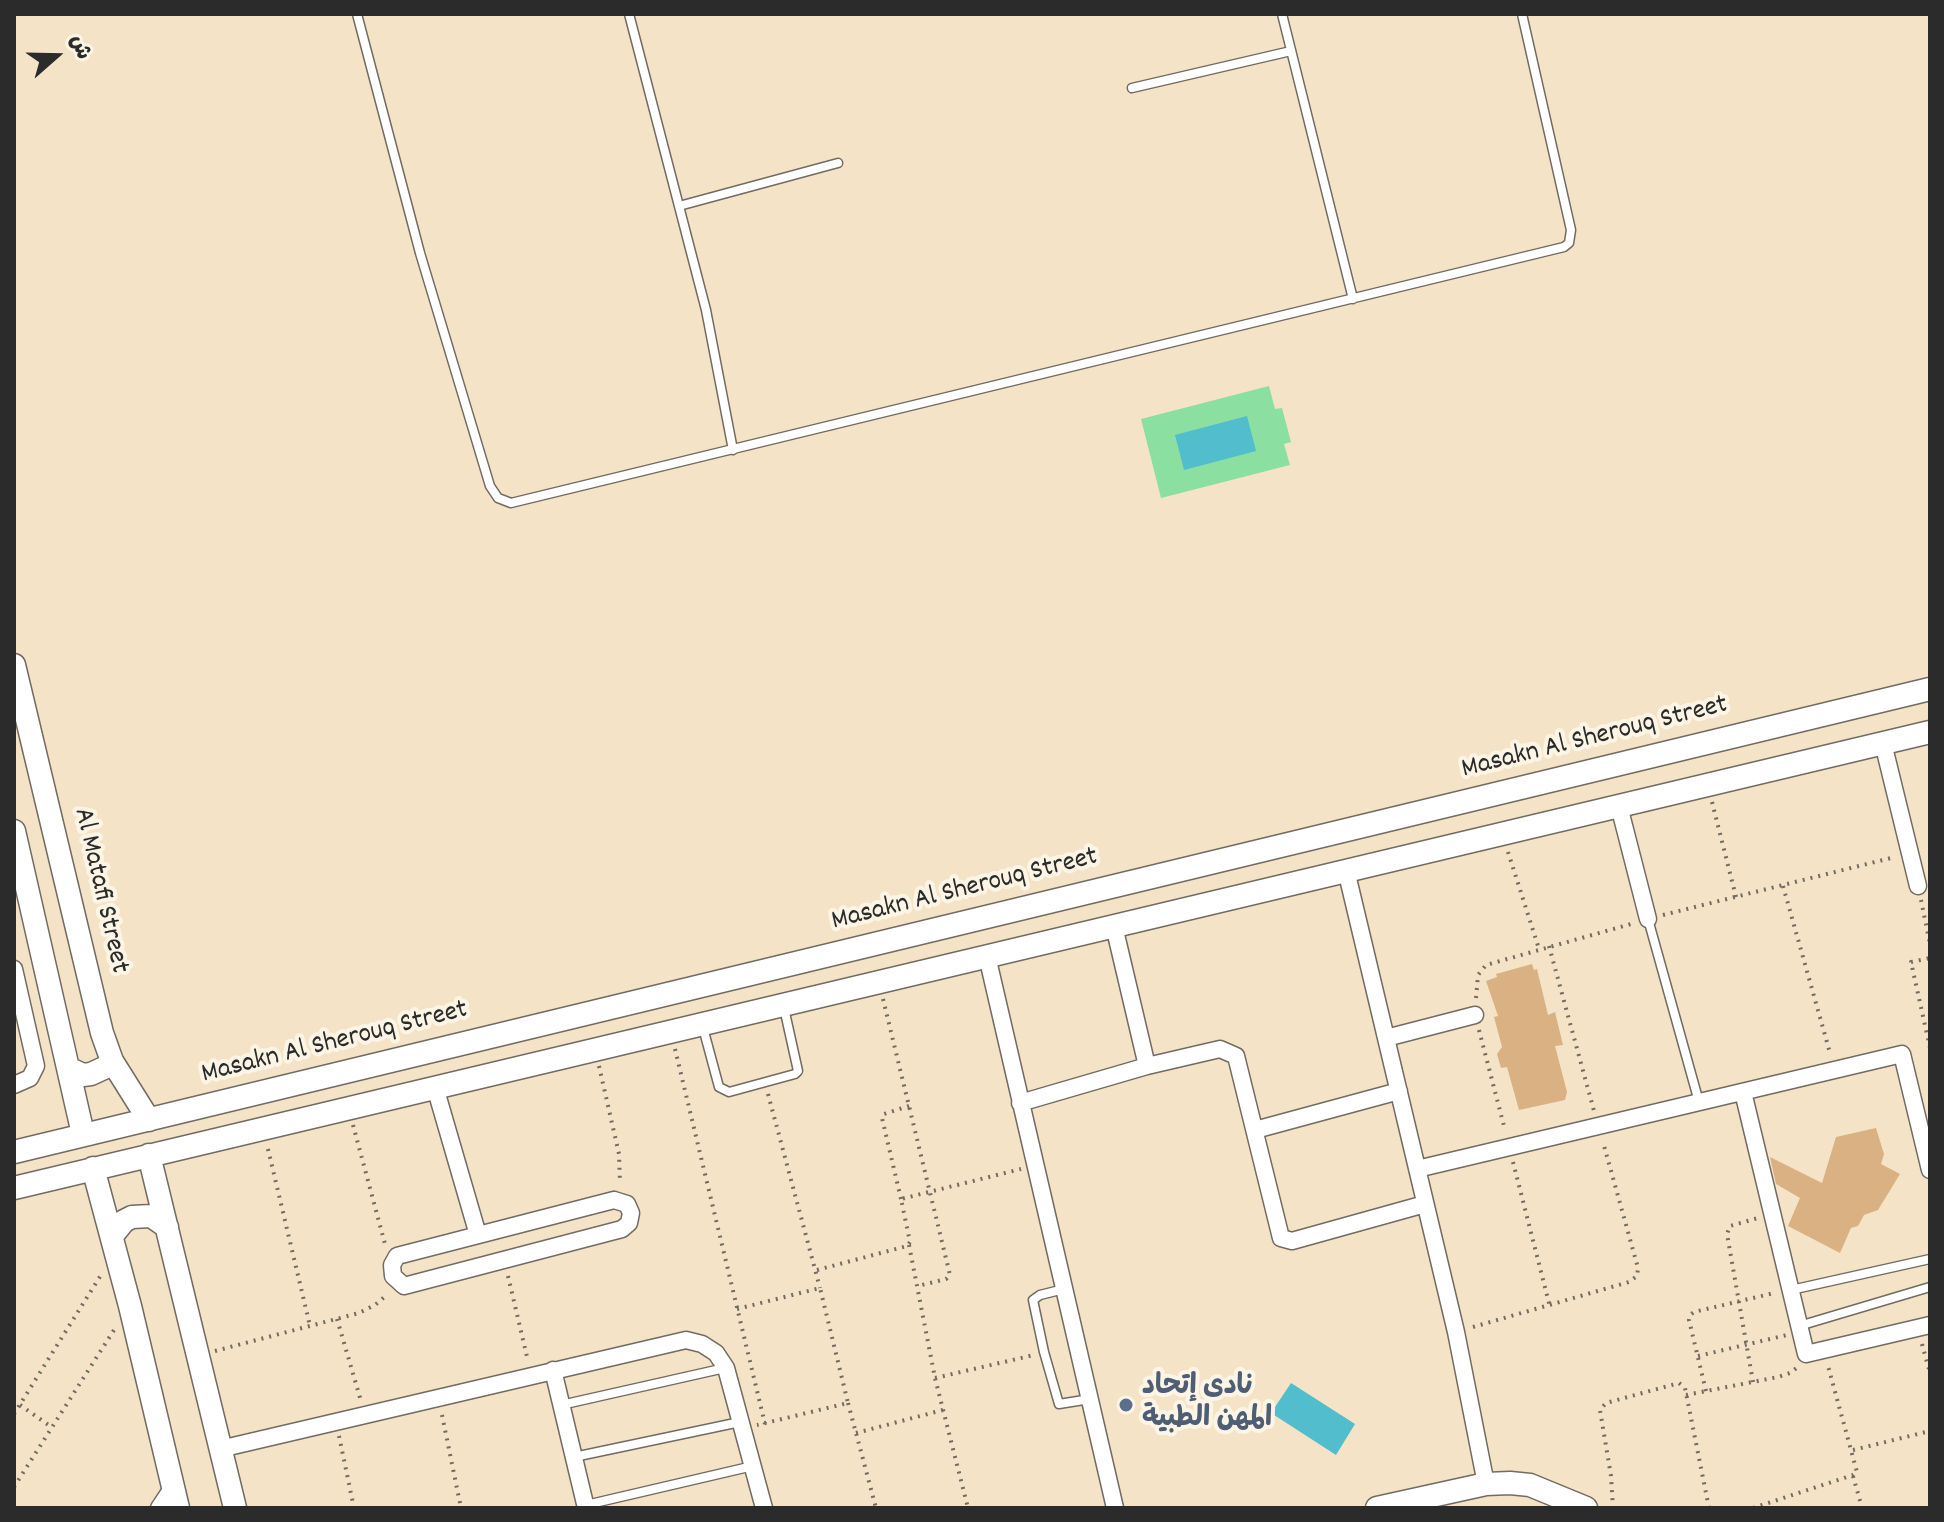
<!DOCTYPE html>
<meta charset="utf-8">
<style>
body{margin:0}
#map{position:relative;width:1944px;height:1522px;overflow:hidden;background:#f5e3c8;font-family:Dekko,"Playpen Sans Arabic",sans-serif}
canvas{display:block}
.frame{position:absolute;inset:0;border:16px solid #2b2b2b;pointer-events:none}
.north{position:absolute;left:16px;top:16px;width:80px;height:80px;-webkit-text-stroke:6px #fcf5e5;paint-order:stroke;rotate:70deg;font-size:22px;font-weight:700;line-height:32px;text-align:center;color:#2b2b2b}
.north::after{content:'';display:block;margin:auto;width:28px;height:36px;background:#2b2b2b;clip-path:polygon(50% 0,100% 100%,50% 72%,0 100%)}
</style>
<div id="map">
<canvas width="1944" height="1522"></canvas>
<div class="frame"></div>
<div class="north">ش</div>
</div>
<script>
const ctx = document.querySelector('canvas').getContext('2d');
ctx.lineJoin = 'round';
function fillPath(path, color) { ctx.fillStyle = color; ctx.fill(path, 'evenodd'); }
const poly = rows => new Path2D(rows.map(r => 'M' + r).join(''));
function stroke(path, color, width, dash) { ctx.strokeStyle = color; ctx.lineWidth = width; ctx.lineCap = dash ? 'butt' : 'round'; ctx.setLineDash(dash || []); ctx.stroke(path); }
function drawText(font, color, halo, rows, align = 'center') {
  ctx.font = font + ' Dekko,"Playpen Sans Arabic",sans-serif'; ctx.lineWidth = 8; ctx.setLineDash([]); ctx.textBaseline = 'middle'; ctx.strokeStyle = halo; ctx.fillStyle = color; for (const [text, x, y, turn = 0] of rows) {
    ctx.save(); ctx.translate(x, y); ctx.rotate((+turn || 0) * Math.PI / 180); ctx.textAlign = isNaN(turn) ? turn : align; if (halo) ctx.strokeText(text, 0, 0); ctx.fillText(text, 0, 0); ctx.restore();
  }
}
fillPath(poly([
 [1269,386,1275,409,1282,408,1291,442,1284,444,1290,465,1161,498,1141,419]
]), '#8bdfa0');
fillPath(poly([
 [1247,416,1256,451,1184,470,1175,435],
 [1291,1383,1355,1424,1336,1455,1271,1413]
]), '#51bdcd');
fillPath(poly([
 [1532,964,1534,970,1537,969,1548,1015,1555,1012,1563,1045,1555,1046,1567,1092,1565,1100,1519,1110,1507,1067,1501,1068,1497,1054,1502,1047,1494,1017,1498,1016,1486,981,1497,977,1496,974],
 [1876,1128,1884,1154,1881,1164,1900,1174,1878,1210,1864,1215,1858,1226,1851,1228,1840,1253,1788,1226,1800,1198,1776,1184,1770,1157,1822,1183,1836,1137]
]), '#d9b183');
const lane = poly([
 [357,14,420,253,490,486,498,498,511,503,1564,247,1569,243,1571,230,1522,14],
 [629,14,706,310,733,450],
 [1282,14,1353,299],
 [1132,88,1291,51],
 [679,206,838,163],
 [1648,919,1699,1102],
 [702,1024,719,1087,729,1092,795,1074,798,1071,784,1008],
 [1064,1289,1040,1295,1033,1300,1044,1352,1059,1404,1090,1399],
 [1791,1290,1930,1259],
 [1799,1326,1930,1287],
 [561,1405,725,1368],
 [574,1457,740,1422],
 [586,1505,753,1466]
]);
const street = poly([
 [1883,743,1918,886],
 [1619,806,1648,919],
 [1346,870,1456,1332,1486,1484],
 [1114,926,1147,1066,1220,1049,1236,1056,1281,1238,1292,1241,1425,1204],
 [987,956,1115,1508],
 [14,969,36,1066,30,1078,14,1085],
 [1386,1038,1475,1015],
 [435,1087,478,1235],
 [1743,1092,1806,1354,1930,1325],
 [1020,1103,1147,1066],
 [1255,1130,1399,1091],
 [1417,1169,1902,1054,1930,1170],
 [614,1200,627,1204,631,1213,629,1223,622,1229,404,1286,393,1276,392,1265,397,1256,614,1200],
 [553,1370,586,1508],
 [220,1449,686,1340,702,1344,716,1353,726,1368,764,1508],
 [159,1508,173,1487]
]);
const secondary = poly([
 [14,665,102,1033,112,1061,149,1120],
 [14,831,83,1134],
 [68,1068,83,1075,91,1074,106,1067,112,1061],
 [14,1152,1930,689],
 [149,1155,235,1508],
 [93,1168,130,1306,178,1508],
 [14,1188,1930,732],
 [112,1236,124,1221,132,1217,151,1216,167,1227],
 [1377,1508,1486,1484,1510,1483,1530,1485,1586,1508]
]);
stroke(lane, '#726b62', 11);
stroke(street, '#726b62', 19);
stroke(secondary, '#726b62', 25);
stroke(poly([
 [1712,802,1736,897],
 [1508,852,1539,949],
 [1783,886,1830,1053],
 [1921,900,1930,944],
 [1663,915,1895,857],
 [1549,946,1594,1111],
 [1476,998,1478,975,1486,965,1631,924],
 [883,999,950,1275,946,1279,918,1286],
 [1479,1030,1505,1130],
 [1930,1048,1911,962,1930,958],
 [675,1049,765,1424],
 [599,1066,619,1154,620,1183],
 [768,1094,820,1288],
 [353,1125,385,1244],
 [268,1149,310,1326],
 [1513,1162,1550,1307],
 [901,1199,882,1118,884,1114,909,1106],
 [909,1245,935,1378,968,1508],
 [817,1270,907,1246,910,1242,901,1199,1021,1169],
 [508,1276,528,1361],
 [737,1309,820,1288,848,1403,757,1425],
 [337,1319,361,1401],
 [1473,1327,1629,1282,1637,1276,1638,1268,1603,1142],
 [1922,1344,1930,1373],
 [215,1351,359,1313,375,1305,388,1294],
 [1698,1356,1787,1335],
 [935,1378,1034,1355],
 [1753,1382,1727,1234,1730,1226,1758,1218],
 [1706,1391,1689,1320,1690,1315,1694,1312,1774,1293],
 [1686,1395,1778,1377,1790,1373,1799,1366],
 [848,1403,876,1508],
 [20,1405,50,1426],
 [14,1414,101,1275],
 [442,1415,461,1508],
 [856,1433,943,1410],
 [339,1436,354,1508],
 [1853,1450,1930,1431],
 [1853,1476,1862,1508],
 [14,1487,114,1330],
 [1613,1508,1611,1476,1600,1410,1606,1403,1679,1383,1685,1388,1709,1508],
 [1753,1508,1853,1475,1857,1472,1828,1366]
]), '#726b62', 4, [2, 6]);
stroke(lane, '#fff', 8);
stroke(street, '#fff', 16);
stroke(secondary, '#fff', 22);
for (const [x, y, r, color] of [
 [1126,1405,8,"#5c6f8a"]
]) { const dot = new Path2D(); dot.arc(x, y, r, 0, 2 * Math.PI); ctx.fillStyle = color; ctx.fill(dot); stroke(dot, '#fcf5e5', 3); }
drawText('28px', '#2b2b2b', '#fcf5e5', [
 ["Masakn Al Sherouq Street",1595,739,-14],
 ["Al Matafi Street",99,891,77],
 ["Masakn Al Sherouq Street",965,891,-14],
 ["Masakn Al Sherouq Street",335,1044,-14]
]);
drawText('bold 28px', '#4e5e75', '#fcf5e5', [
 ["نادى إتحاد",1142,1389],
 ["المهن الطبية",1142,1421]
], 'left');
</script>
